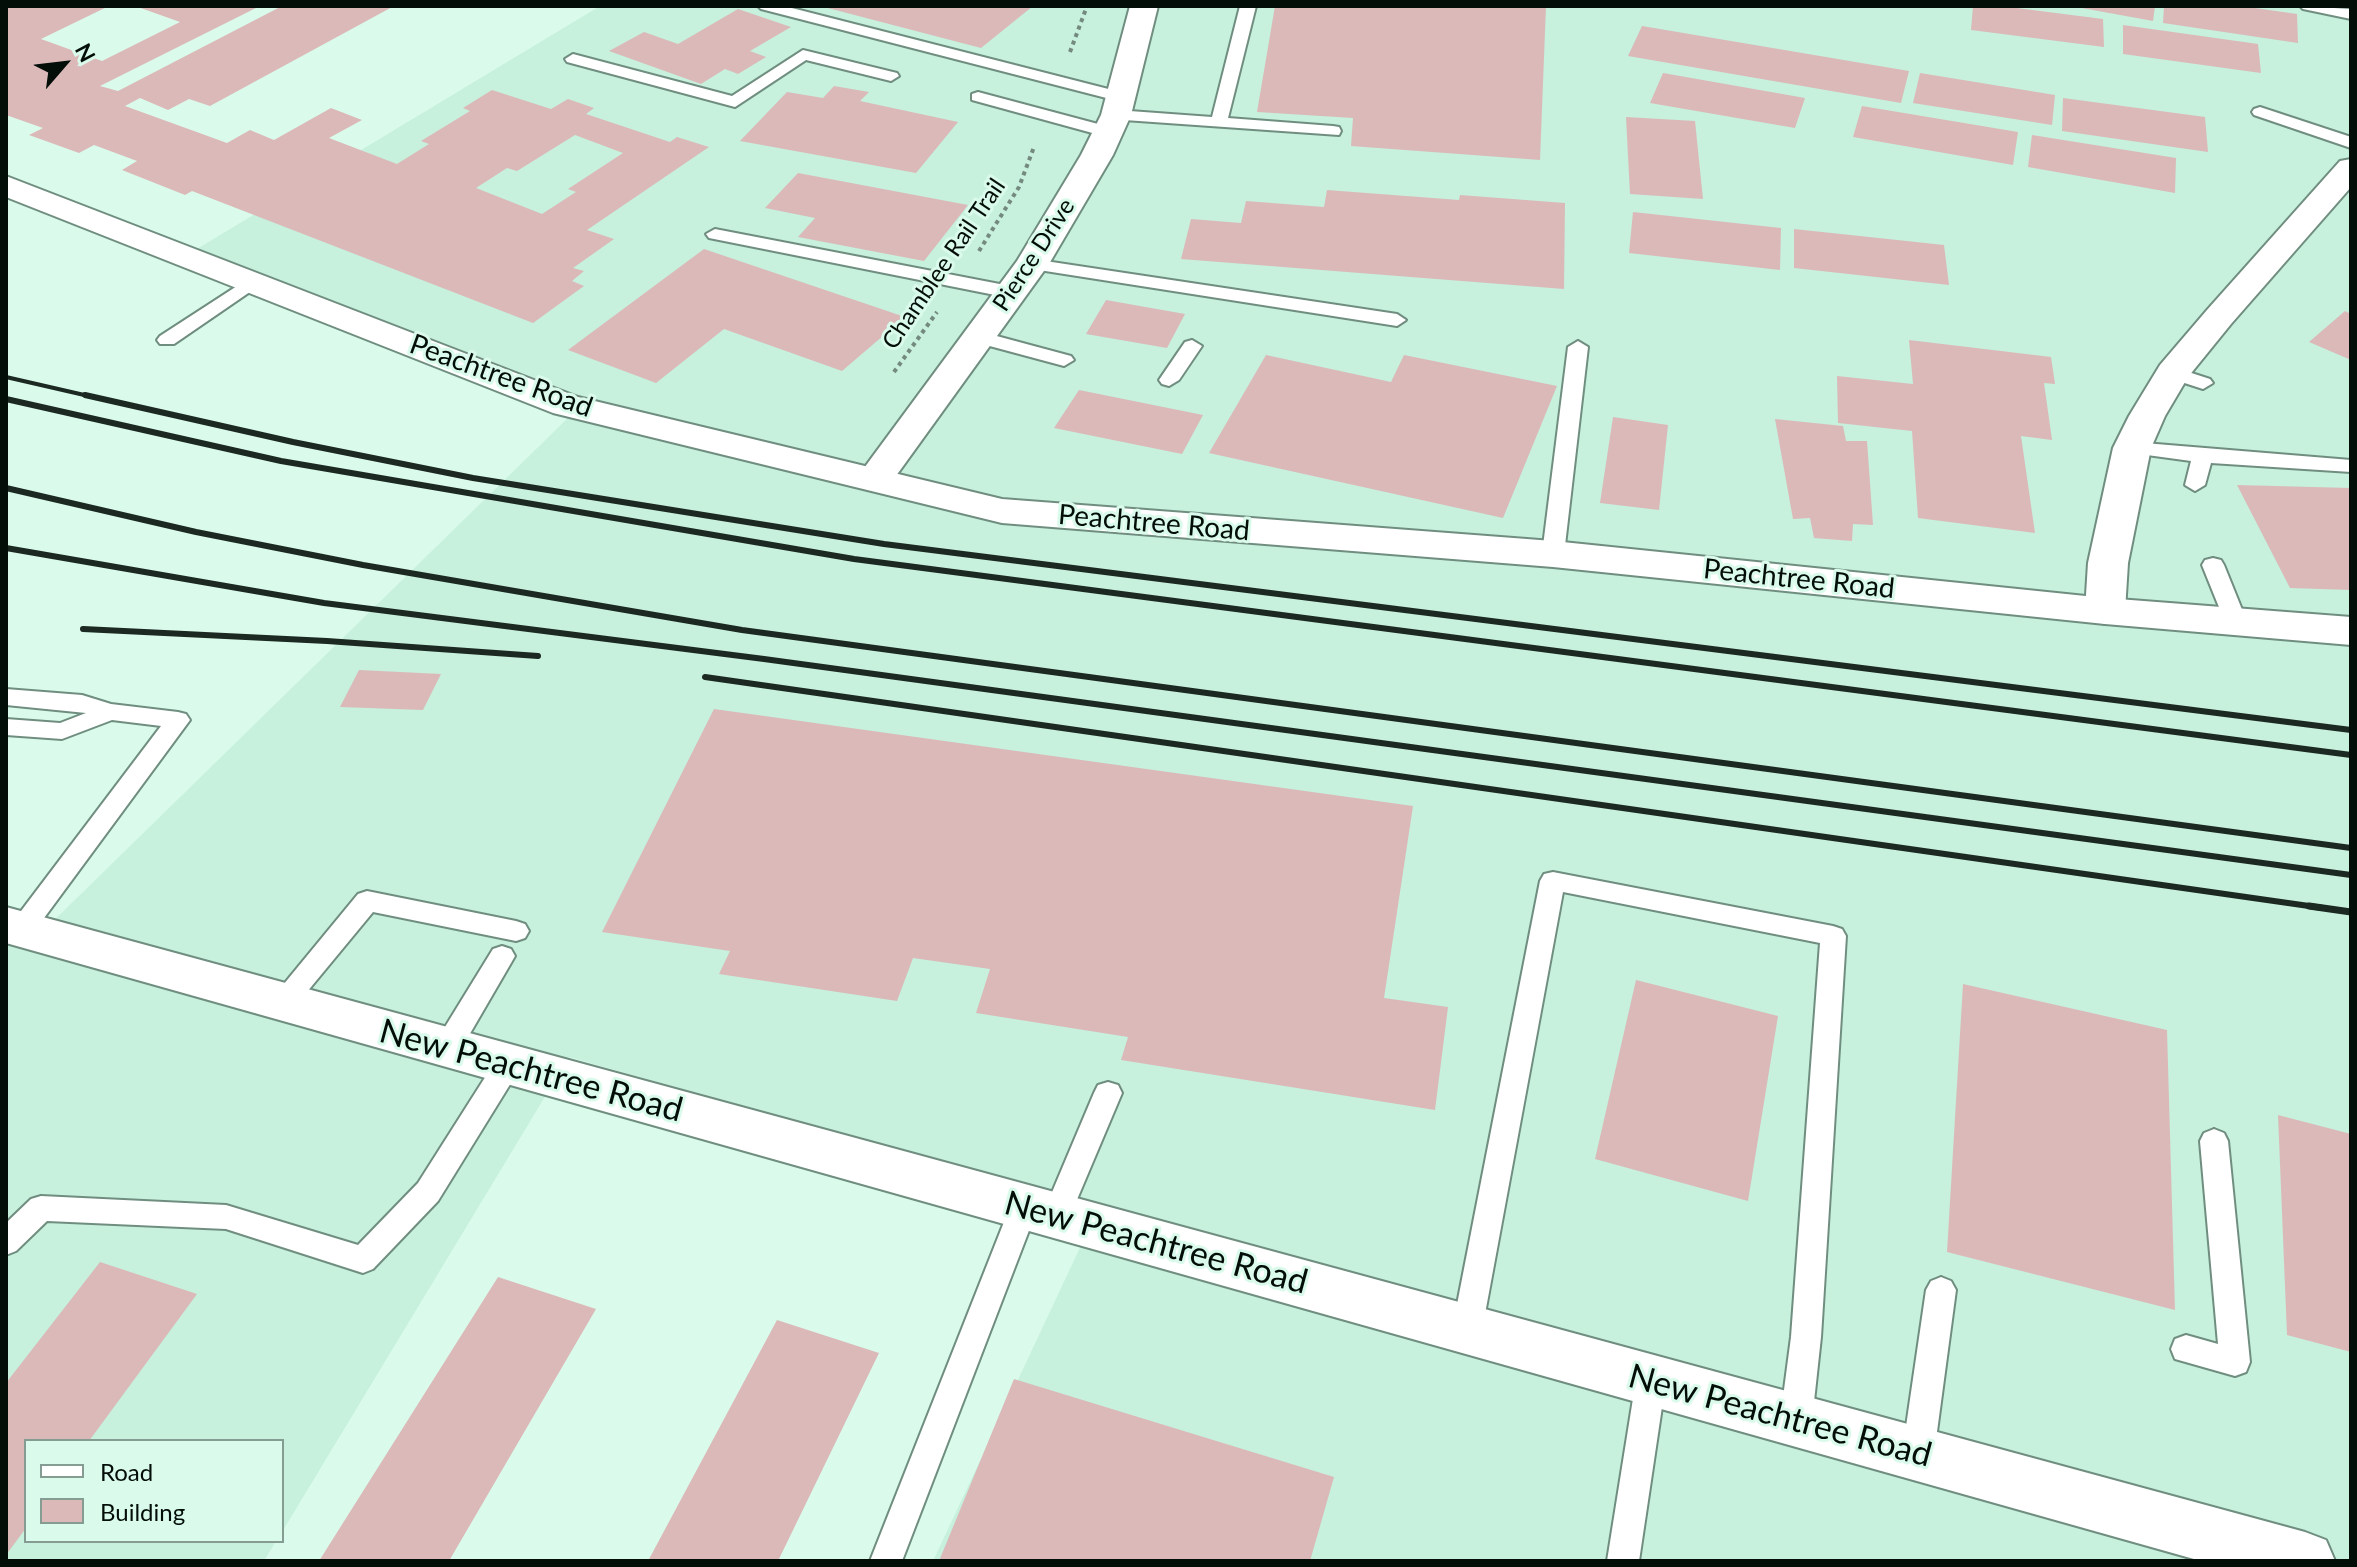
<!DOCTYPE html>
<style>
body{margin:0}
#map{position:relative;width:2357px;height:1567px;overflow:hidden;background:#dafbeb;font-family:Lato,sans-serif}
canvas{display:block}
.frame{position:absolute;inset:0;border:8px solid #040e09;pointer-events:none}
.legend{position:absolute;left:24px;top:1439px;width:260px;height:104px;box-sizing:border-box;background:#dafbeb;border:2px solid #849c91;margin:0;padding:10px 14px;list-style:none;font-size:24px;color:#040e09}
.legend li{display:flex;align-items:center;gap:16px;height:40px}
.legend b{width:40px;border:2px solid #849c91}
.north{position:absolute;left:24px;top:24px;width:80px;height:80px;-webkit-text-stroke:6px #dafbeb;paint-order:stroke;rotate:62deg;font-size:22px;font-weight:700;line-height:32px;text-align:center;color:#040e09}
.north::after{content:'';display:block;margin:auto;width:28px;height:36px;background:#040e09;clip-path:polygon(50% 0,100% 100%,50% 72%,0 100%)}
</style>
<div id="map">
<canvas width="2357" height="1567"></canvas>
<div class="frame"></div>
<ul class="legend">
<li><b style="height:10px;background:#fff"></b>Road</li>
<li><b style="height:22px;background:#dbb9b9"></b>Building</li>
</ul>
<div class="north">N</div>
</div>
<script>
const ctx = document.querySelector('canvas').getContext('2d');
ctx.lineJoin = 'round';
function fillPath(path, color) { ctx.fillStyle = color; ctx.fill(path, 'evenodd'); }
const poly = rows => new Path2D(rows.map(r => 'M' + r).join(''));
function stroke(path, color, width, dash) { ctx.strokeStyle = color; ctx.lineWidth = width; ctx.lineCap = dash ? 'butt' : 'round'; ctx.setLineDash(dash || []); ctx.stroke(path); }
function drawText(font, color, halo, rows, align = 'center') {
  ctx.font = font + ' Lato,sans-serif'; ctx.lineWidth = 6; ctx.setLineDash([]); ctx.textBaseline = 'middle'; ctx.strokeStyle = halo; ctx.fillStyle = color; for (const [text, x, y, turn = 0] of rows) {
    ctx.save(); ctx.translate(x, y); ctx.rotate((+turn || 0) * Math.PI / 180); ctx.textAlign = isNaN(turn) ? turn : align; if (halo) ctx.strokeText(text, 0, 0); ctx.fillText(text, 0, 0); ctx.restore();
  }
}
fillPath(poly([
 [600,6,2351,6,2351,1561,933,1561,1099,1207,569,1057,282,1532,282,1441,26,1441,26,1541,276,1541,264,1561,6,1561,6,929,39,935,572,414,177,261]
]), '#c7f0dd');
fillPath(poly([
 [6,6,109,6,41,39,102,61,180,22,135,6,260,6,100,86,118,91,282,6,394,6,210,106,189,99,168,110,140,98,125,106,227,143,250,130,274,140,331,108,362,120,329,138,397,164,429,144,421,141,470,111,463,108,492,90,551,109,568,99,594,108,586,114,670,142,677,137,709,147,587,230,614,239,573,268,584,271,572,281,584,286,533,323,192,191,185,195,122,170,137,161,94,145,79,153,29,135,43,128,6,115],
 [575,135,623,153,568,189,576,192,542,214,476,188,507,168,517,171],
 [820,6,1033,6,981,48],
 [1275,6,1546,6,1540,160,1351,146,1353,118,1257,112],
 [1973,6,2001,6,2103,19,2104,47,1971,30],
 [2071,6,2155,6,2153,21],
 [2164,6,2241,6,2297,14,2298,43,2163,23],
 [738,9,791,27,750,51,766,57,738,74,725,69,701,84,609,51,644,32,678,44],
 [2123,25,2258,44,2261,73,2123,54],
 [1642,26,1909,71,1901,103,1628,56],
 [1663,73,1805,98,1795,128,1650,103],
 [1920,73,2055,95,2052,125,1913,103],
 [834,86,869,92,860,101,958,122,916,173,740,141,787,92,823,98],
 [2063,98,2205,117,2208,152,2062,131],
 [1862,106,2018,132,2013,165,1853,137],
 [1626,117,1695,121,1703,199,1630,194],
 [2032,135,2176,158,2175,193,2028,167],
 [798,173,968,205,924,261,798,237,815,218,765,208],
 [1327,190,1459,200,1460,195,1565,203,1564,289,1181,259,1191,219,1241,223,1246,201,1324,207],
 [1633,212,1781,228,1780,270,1629,253],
 [1794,229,1944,245,1949,285,1794,268],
 [704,249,905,317,842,371,724,329,656,383,568,350],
 [1106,300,1185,314,1167,348,1086,334],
 [2345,311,2351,314,2351,360,2309,342],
 [1909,340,2051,357,2055,384,2044,383,2052,440,2021,436,2035,533,1918,518,1912,431,1838,423,1837,376,1913,384],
 [1266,355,1391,382,1404,355,1557,386,1503,518,1209,453],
 [1079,390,1203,415,1182,454,1054,428],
 [1613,417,1668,425,1659,510,1600,503],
 [1775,419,1843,426,1846,441,1867,441,1873,525,1853,524,1852,541,1814,538,1810,518,1793,519],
 [2237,485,2351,488,2351,590,2290,588],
 [359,670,441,674,423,710,340,707],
 [714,709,1413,806,1384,998,1448,1007,1435,1110,1121,1060,1128,1037,976,1013,990,969,913,958,897,1001,719,974,730,951,602,932],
 [1636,980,1778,1016,1748,1201,1595,1159],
 [1963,984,2167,1030,2175,1310,1947,1252],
 [2278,1115,2351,1134,2351,1352,2287,1335],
 [100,1262,197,1294,89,1441,26,1441,26,1528,6,1555,6,1383],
 [498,1277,596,1309,449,1561,319,1561],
 [777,1320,879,1353,778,1561,648,1561],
 [1014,1379,1334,1477,1310,1561,939,1561]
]), '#dbb9b9');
const service = poly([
 [758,6,784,6,1124,93,1126,96,1118,101,761,9,758,6],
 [1240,6,1256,6,1228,118,1333,126,1339,127,1341,131,1339,135,1110,119,1108,115,1110,111,1116,110,1212,117,1240,6],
 [2300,6,2351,9,2351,19,2303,9,2300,6],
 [803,50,897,73,899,76,891,81,806,60,735,107,567,62,565,59,573,54,732,96,803,50],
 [978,92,1113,128,1115,132,1107,137,972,100,972,94,978,92],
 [2260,107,2351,137,2351,148,2254,115,2252,112,2254,109,2260,107],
 [715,229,1010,286,1019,292,1010,298,709,238,706,234,715,229],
 [1032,259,1397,314,1406,320,1397,326,1026,268,1023,264,1026,260,1032,259],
 [254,275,263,281,260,285,174,344,160,344,157,340,160,336,254,275],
 [978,331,1071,356,1074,360,1064,366,971,341,969,337,978,331],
 [1192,340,1202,346,1179,380,1169,386,1162,384,1159,380,1185,342,1192,340],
 [1578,341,1588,347,1564,554,1553,561,1542,554,1568,347,1578,341],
 [2173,367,2210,379,2213,383,2203,389,2166,377,2163,373,2166,369,2173,367],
 [2132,442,2351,460,2351,472,2211,463,2205,485,2195,491,2185,485,2191,461,2125,452,2122,448,2132,442],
 [2213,558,2221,560,2224,565,2247,622,2244,627,2236,629,2228,627,2225,622,2202,565,2205,560,2213,558],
 [6,689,82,695,111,704,178,712,186,714,190,720,30,937,21,940,12,937,8,930,12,923,161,726,112,720,62,739,6,735,6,719,60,723,86,713,6,705,6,689],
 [1553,872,1833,926,1842,929,1846,936,1821,1337,1812,1420,1807,1430,1796,1435,1785,1430,1780,1420,1791,1337,1820,943,1563,892,1482,1330,1478,1340,1467,1344,1456,1340,1452,1330,1540,881,1544,874,1553,872],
 [367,891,516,921,525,924,529,931,525,938,516,941,373,912,292,1010,283,1013,274,1010,270,1003,274,996,358,894,367,891],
 [502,946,511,949,515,956,511,963,457,1056,447,1059,437,1056,434,1048,437,1040,493,949,502,946],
 [508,1054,518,1057,522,1065,438,1201,373,1269,363,1273,226,1229,47,1221,16,1251,6,1255,6,1223,31,1199,41,1196,226,1205,358,1245,418,1183,498,1057,508,1054],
 [1108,1082,1118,1085,1122,1093,1070,1216,1066,1225,1056,1228,1046,1225,1042,1216,1094,1093,1098,1085,1108,1082],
 [2214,1129,2224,1133,2228,1141,2250,1362,2246,1372,2235,1376,2175,1359,2171,1349,2175,1339,2186,1335,2218,1344,2200,1141,2204,1133,2214,1129],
 [1024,1195,1034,1198,1038,1207,902,1561,870,1561,1010,1207,1014,1198,1024,1195],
 [1941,1277,1951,1281,1956,1290,1934,1454,1929,1465,1918,1469,1907,1465,1902,1454,1926,1290,1931,1281,1941,1277],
 [1651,1366,1662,1370,1666,1380,1639,1561,1607,1561,1636,1380,1640,1370,1651,1366]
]);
const minor = poly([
 [1130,6,1158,6,1131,115,1113,155,1049,264,888,487,875,491,862,487,856,479,1017,261,1081,155,1101,115,1130,6],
 [2351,159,2351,187,2231,324,2188,377,2165,416,2151,448,2128,563,2125,611,2119,620,2105,624,2091,620,2085,611,2088,563,2113,448,2129,416,2160,365,2207,310,2340,161,2351,159]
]);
const tertiary = poly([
 [6,176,578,397,1002,499,1553,541,2105,598,2351,617,2351,645,2105,624,1553,567,1002,523,553,413,6,197,6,176],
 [6,907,2305,1532,2326,1540,2335,1561,2201,1561,6,943,6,907]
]);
stroke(service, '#708e80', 4);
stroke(minor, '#708e80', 4);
stroke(tertiary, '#708e80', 4);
stroke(poly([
 [1070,52,1087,6],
 [979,251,1019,187,1034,147],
 [894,372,937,312]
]), '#748a7f', 4, [4, 4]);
fillPath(service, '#fff');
fillPath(minor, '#fff');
fillPath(tertiary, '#fff');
stroke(poly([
 [6,377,93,397]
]), '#1c2822', 4);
stroke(poly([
 [85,395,293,442,473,478,884,544,2351,730],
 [6,399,281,461,854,559,2351,755],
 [6,488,196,532,363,565,742,630,2351,848],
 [6,548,324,603,764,659,2351,875],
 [83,629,327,641,538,656],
 [705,677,2323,908]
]), '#1c2822', 6);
stroke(poly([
 [2309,906,2351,912]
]), '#1c2822', 7);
drawText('24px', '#040e09', '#dafbeb', [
 ["Pierce Drive",1034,255,-57],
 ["Chamblee Rail Trail",944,264,-56]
]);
drawText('28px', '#040e09', '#dafbeb', [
 ["Peachtree Road",501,376,20],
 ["Peachtree Road",1154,523,5],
 ["Peachtree Road",1799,579,6]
]);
drawText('34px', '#040e09', '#dafbeb', [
 ["New Peachtree Road",531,1071,15],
 ["New Peachtree Road",1156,1243,15],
 ["New Peachtree Road",1780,1416,15]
]);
</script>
